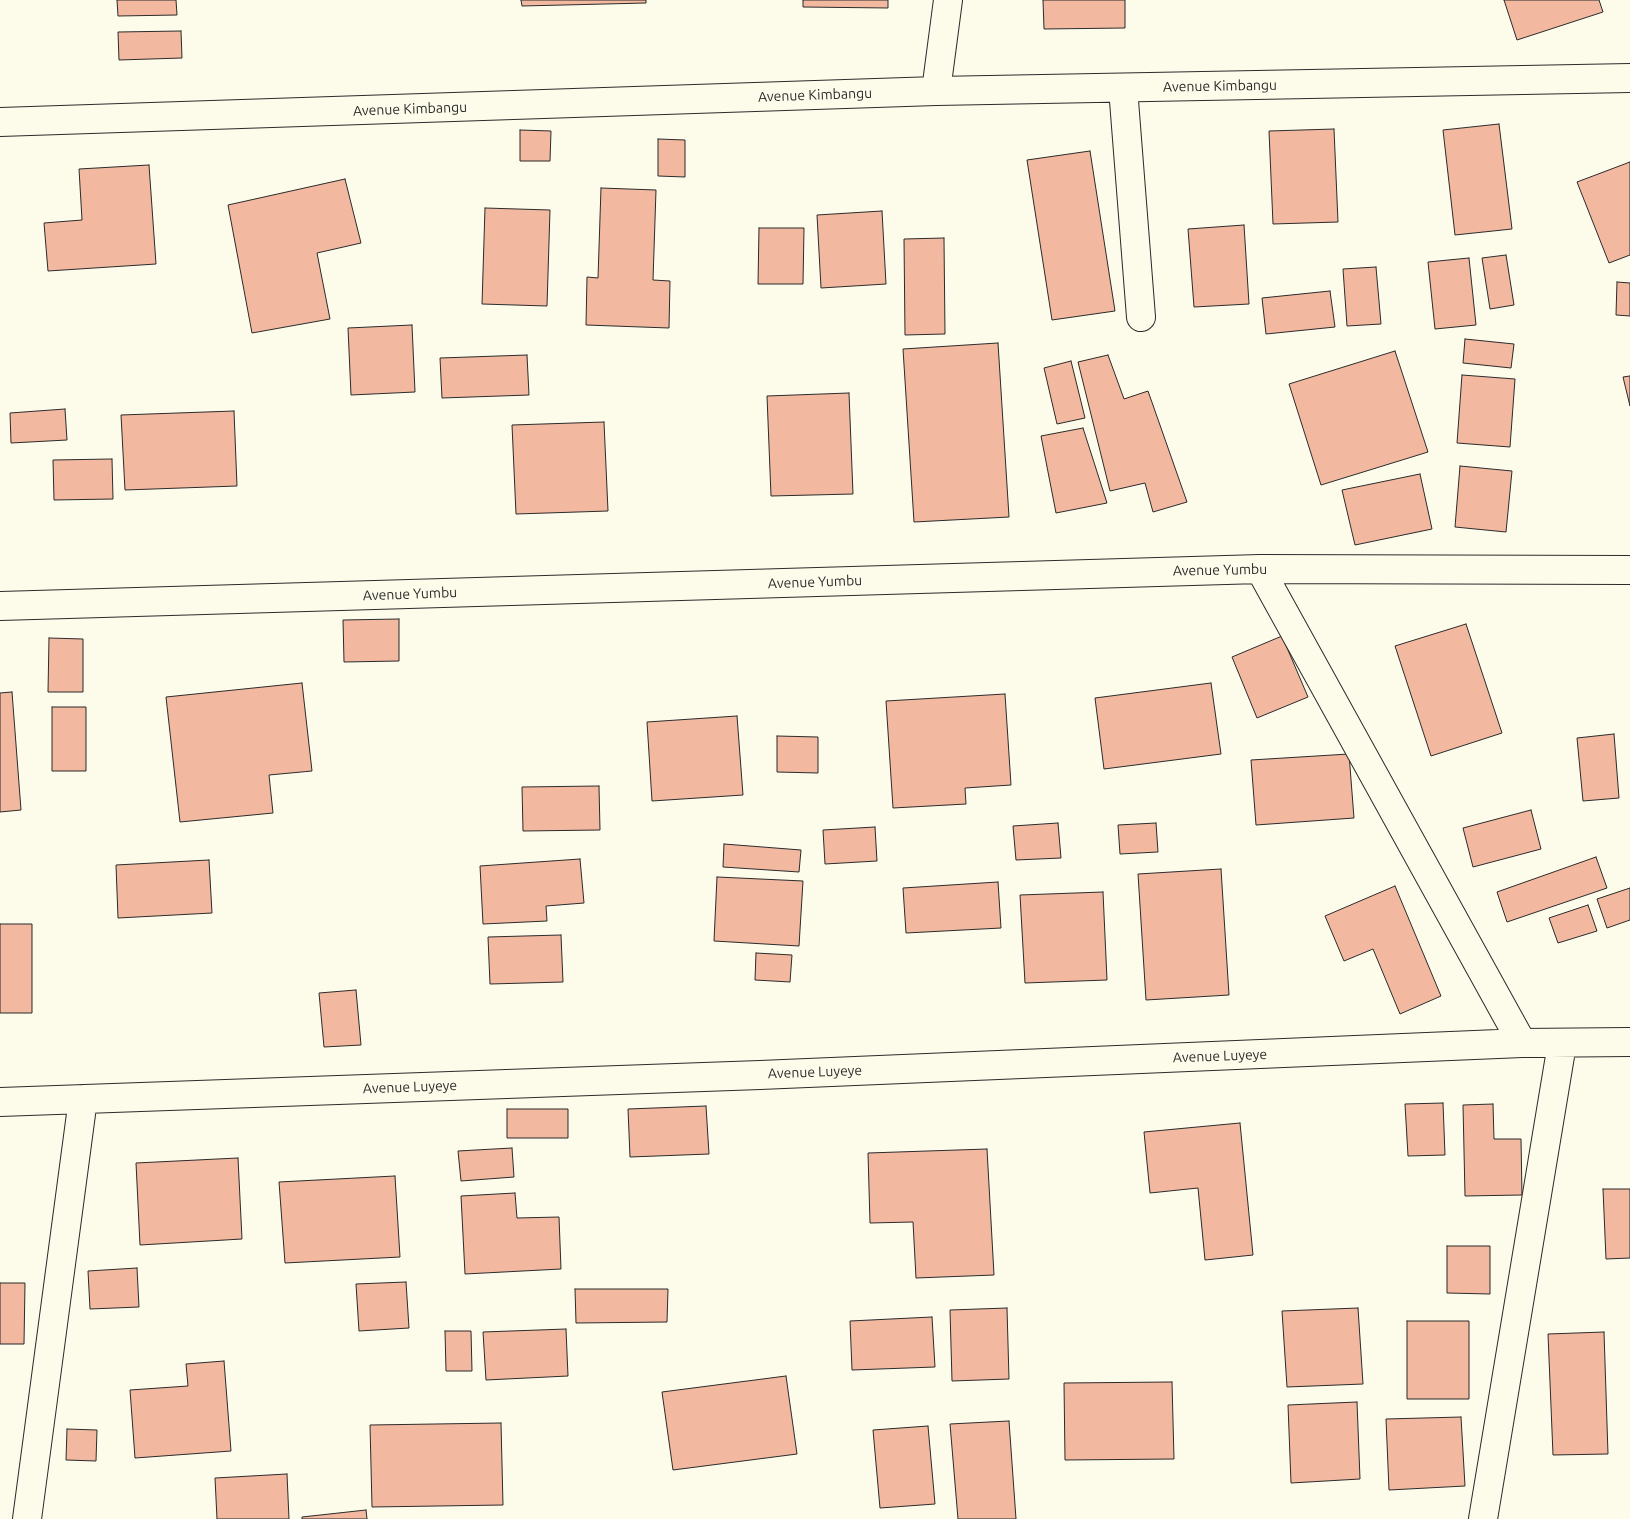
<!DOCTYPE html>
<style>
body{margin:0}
canvas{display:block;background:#fdfbea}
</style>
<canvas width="1630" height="1519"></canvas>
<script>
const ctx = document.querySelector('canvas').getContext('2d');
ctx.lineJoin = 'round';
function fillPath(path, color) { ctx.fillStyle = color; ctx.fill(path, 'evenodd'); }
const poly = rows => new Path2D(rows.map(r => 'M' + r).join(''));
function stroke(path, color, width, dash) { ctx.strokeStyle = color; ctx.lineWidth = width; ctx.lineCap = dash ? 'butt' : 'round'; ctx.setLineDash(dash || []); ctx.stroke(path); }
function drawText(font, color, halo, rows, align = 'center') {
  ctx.font = font + ' Ubuntu,sans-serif'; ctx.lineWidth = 4; ctx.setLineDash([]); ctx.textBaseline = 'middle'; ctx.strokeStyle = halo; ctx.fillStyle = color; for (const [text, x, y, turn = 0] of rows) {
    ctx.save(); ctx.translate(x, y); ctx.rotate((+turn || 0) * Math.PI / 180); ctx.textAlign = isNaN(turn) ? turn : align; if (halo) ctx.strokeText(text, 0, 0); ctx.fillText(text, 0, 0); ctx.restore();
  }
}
const building = poly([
 [117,0,176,0,177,15,118,16,117,0],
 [521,0,646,0,646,3,522,6,521,0],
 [803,0,888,0,888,8,803,7,803,0],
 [1043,0,1125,0,1125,28,1044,29,1043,0],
 [1504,0,1599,0,1603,12,1517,40,1504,0],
 [181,31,182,58,119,60,118,32,181,31],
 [1499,124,1512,229,1455,235,1443,130,1499,124],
 [1334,129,1338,222,1273,224,1269,131,1334,129],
 [520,130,551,131,550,161,520,161,520,130],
 [658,139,685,140,685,177,658,176,658,139],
 [1090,151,1115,311,1052,320,1027,160,1090,151],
 [1630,162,1630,255,1609,263,1577,182,1630,162],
 [149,165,156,264,48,271,44,223,82,220,79,169,149,165],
 [345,179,361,243,317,253,330,319,252,333,228,205,345,179],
 [601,188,656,190,653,280,670,281,669,328,586,325,587,277,598,278,601,188],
 [485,208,550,210,547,306,482,304,485,208],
 [882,211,886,284,821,288,817,215,882,211],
 [1244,225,1249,304,1194,307,1188,229,1244,225],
 [759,228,804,228,803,284,758,284,759,228],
 [944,238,945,334,905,335,904,239,944,238],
 [1506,255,1514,305,1490,309,1482,258,1506,255],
 [1469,258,1476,325,1435,329,1428,262,1469,258],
 [1376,267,1381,324,1347,326,1343,269,1376,267],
 [1617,282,1630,283,1630,316,1616,315,1617,282],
 [1330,291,1335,327,1266,334,1262,298,1330,291],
 [412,325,415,392,351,395,348,328,412,325],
 [1465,339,1514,344,1511,368,1463,363,1465,339],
 [998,343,1009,517,914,522,903,349,998,343],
 [1395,351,1428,452,1321,485,1289,384,1395,351],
 [527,355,529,395,442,398,440,358,527,355],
 [1108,355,1124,399,1148,391,1187,502,1153,512,1145,483,1110,491,1078,362,1108,355],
 [1071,361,1085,418,1057,424,1044,368,1071,361],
 [1462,375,1515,379,1510,447,1457,443,1462,375],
 [1630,376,1630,406,1623,377,1630,376],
 [849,393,853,494,771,496,767,396,849,393],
 [65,409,67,440,11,443,10,413,65,409],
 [234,411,237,486,125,490,121,415,234,411],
 [604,422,608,511,516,514,512,425,604,422],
 [1083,428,1107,503,1056,513,1041,436,1083,428],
 [112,459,113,499,54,500,53,460,112,459],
 [1460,466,1512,471,1506,532,1455,527,1460,466],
 [1420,474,1432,529,1355,545,1342,490,1420,474],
 [399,619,399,661,344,662,343,620,399,619],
 [1466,624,1502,733,1431,756,1395,646,1466,624],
 [1282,636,1308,697,1257,718,1232,657,1282,636],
 [49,638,83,639,83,692,48,692,49,638],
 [302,683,312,771,269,775,273,813,180,822,166,697,302,683],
 [1211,683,1221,754,1104,769,1095,698,1211,683],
 [12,692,21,810,0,812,0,693,12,692],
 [1005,694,1011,785,965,788,966,804,893,808,886,701,1005,694],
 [52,707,86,707,86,771,52,771,52,707],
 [737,716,743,795,652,801,647,722,737,716],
 [1614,734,1619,798,1583,801,1577,738,1614,734],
 [777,736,818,737,818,773,777,772,777,736],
 [1349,754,1354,818,1256,825,1251,760,1349,754],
 [599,786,600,830,523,831,522,787,599,786],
 [1531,810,1541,849,1473,867,1463,828,1531,810],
 [1058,823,1061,858,1016,860,1013,826,1058,823],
 [1156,823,1158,852,1120,854,1118,825,1156,823],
 [875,827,877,861,825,864,823,830,875,827],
 [724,844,801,850,799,872,723,867,724,844],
 [1596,857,1607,888,1507,922,1497,892,1596,857],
 [580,859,584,903,546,906,547,921,483,924,480,866,580,859],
 [209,860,212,913,118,918,116,865,209,860],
 [1221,869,1229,995,1146,1000,1138,874,1221,869],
 [717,877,803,881,799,946,714,941,717,877],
 [998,882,1001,928,906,933,903,888,998,882],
 [1395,886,1441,996,1400,1014,1373,949,1344,961,1325,916,1395,886],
 [1630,888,1630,920,1607,928,1597,899,1630,888],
 [1103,892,1107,980,1025,983,1020,895,1103,892],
 [1588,905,1597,931,1558,943,1549,918,1588,905],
 [0,924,32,924,32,1013,0,1013,0,924],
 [561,935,563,982,490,984,488,937,561,935],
 [756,953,792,955,790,982,755,980,756,953],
 [356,990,361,1045,324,1047,319,993,356,990],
 [1443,1103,1445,1155,1408,1156,1405,1104,1443,1103],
 [1493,1104,1494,1139,1521,1139,1522,1195,1465,1196,1463,1105,1493,1104],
 [706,1106,709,1154,630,1157,628,1109,706,1106],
 [507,1109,568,1109,568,1138,507,1138,507,1109],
 [1240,1123,1253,1255,1205,1260,1198,1188,1150,1193,1144,1132,1240,1123],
 [512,1148,514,1177,461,1181,458,1151,512,1148],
 [987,1149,994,1275,916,1278,913,1222,870,1223,868,1153,987,1149],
 [238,1158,242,1239,140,1245,136,1163,238,1158],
 [395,1176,400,1257,285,1263,279,1182,395,1176],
 [1603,1189,1630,1189,1630,1258,1606,1259,1603,1189],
 [515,1193,517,1218,559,1217,561,1269,465,1274,461,1196,515,1193],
 [1447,1246,1490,1246,1490,1294,1447,1293,1447,1246],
 [137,1268,139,1307,90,1309,88,1271,137,1268],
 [406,1282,409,1328,359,1331,356,1284,406,1282],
 [0,1283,25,1283,24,1344,0,1344,0,1283],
 [575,1289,668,1289,667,1322,576,1323,575,1289],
 [1007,1308,1009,1379,952,1381,950,1310,1007,1308],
 [1358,1308,1363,1384,1287,1387,1282,1311,1358,1308],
 [932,1317,935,1367,852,1370,850,1321,932,1317],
 [1407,1321,1469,1321,1469,1399,1407,1399,1407,1321],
 [566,1329,568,1376,486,1380,483,1332,566,1329],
 [445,1331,471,1331,472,1371,446,1371,445,1331],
 [1604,1332,1608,1454,1553,1455,1548,1334,1604,1332],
 [224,1361,231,1451,135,1458,130,1390,188,1386,186,1364,224,1361],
 [786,1376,797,1454,673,1470,662,1392,786,1376],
 [1172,1382,1174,1459,1065,1460,1064,1383,1172,1382],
 [1357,1402,1360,1479,1291,1483,1288,1405,1357,1402],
 [1461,1417,1465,1486,1389,1490,1386,1419,1461,1417],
 [1009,1421,1016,1519,958,1519,950,1424,1009,1421],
 [501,1423,503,1505,372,1507,370,1425,501,1423],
 [928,1426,935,1504,880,1508,873,1430,928,1426],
 [67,1429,97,1430,96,1461,66,1460,67,1429],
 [287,1474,289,1519,217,1519,215,1478,287,1474],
 [366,1510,367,1519,302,1519,302,1517,366,1510]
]);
fillPath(building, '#f2b8a0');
stroke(building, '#2b2b2b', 1);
const minor = poly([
 [1123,88,1141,317],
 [936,91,948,0],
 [0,122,936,91,1630,78],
 [1260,569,1522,1043],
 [0,606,1260,569,1630,570],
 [0,1102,760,1075,1522,1043,1630,1042],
 [27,1519,83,1099],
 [1483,1519,1562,1044]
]);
stroke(minor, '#2b2b2b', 30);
stroke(minor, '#fdfbea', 28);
drawText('14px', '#2b2b2b', '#fdfbea', [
 ["Avenue Kimbangu",1220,86,-1],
 ["Avenue Kimbangu",815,95,-2],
 ["Avenue Kimbangu",410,109,-2],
 ["Avenue Yumbu",1220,570,-1],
 ["Avenue Yumbu",815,582,-2],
 ["Avenue Yumbu",410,594,-2],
 ["Avenue Luyeye",1220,1056,-2],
 ["Avenue Luyeye",815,1072,-2],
 ["Avenue Luyeye",410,1087,-2]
]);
</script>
